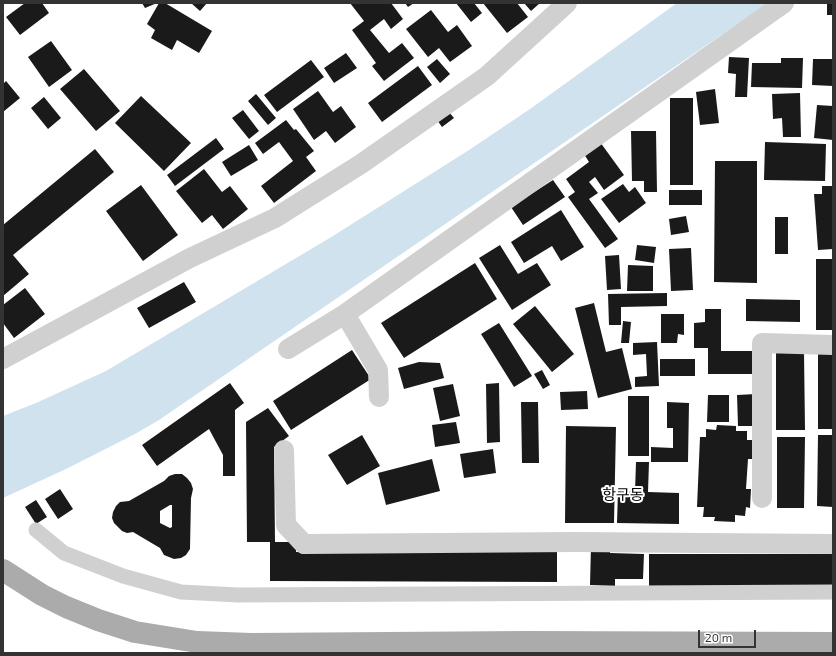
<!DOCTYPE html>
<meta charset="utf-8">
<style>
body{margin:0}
#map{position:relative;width:836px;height:656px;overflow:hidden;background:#fff;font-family:"Exo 2",sans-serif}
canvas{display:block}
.frame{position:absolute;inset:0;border:4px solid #333;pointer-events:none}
.scale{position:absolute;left:698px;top:630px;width:58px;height:18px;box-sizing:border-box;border:2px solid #333;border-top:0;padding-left:5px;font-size:12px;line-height:14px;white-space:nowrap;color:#333;-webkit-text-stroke:3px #fff;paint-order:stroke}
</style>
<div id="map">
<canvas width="836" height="656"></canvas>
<div class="frame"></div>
<div class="scale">20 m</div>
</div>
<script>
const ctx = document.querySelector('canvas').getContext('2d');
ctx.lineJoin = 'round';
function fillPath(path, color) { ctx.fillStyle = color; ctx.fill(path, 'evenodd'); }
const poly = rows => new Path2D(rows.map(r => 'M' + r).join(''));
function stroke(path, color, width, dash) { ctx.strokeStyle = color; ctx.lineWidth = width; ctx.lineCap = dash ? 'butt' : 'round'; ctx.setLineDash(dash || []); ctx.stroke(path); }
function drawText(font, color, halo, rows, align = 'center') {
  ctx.font = font + ' "Exo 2","Noto Sans KR",sans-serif'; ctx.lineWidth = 4; ctx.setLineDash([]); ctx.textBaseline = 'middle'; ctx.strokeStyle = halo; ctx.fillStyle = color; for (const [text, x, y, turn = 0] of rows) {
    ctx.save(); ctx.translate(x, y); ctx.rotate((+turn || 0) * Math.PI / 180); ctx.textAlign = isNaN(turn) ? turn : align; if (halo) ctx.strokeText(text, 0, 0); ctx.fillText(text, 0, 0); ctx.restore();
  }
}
fillPath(poly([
 [677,3,768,3,159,420,135,434,66,469,3,498,3,416,36,403,106,371,333,236,469,150,530,109]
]), '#cfe2ee');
fillPath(poly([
 [25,3,42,3,49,13,20,35,6,17],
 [142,3,157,3,145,8],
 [159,3,165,3,212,31,199,53,177,40,172,50,151,38,155,30,147,24],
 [191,3,207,3,200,11],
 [350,3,391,3,403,19,391,29,384,19,370,30,389,53,402,43,414,58,384,81,372,66,376,63,352,30,364,21],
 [405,3,414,3,408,7],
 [456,3,474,3,482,13,471,22],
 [483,3,517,3,528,17,507,33],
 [524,3,540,3,531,11],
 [827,3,833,3,833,15,827,15],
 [431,10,448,32,457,25,472,46,450,62,439,48,428,57,406,29],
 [51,41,72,70,49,87,28,57],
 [346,53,357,68,334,83,324,68],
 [729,57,749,58,747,97,735,97,736,74,728,73],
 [781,58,803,58,802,88,751,87,752,63,781,63],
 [437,59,450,74,440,83,427,67],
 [813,59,833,59,833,86,812,85],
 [311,60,324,77,277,112,264,95],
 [418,66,432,85,382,122,368,103],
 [84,69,120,111,96,131,60,89],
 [6,81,20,98,3,112,3,84],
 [715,89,719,123,700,125,696,92],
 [318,91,333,112,341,106,356,127,335,143,326,131,314,140,293,109],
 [800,93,801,137,783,137,782,118,773,119,772,94],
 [256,94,276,118,268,125,248,101],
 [141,96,191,143,164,171,115,123],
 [44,97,61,118,48,129,31,108],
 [670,98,693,98,693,185,670,185],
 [817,105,833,106,833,140,814,138],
 [243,110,259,131,249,139,232,118],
 [448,111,454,118,442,127,437,120],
 [286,120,294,130,296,129,314,151,306,157,316,171,274,203,261,186,293,161,279,142,263,154,255,143],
 [631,131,656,131,657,192,644,192,644,181,632,181],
 [216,138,224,149,175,186,167,175],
 [600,142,624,175,604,190,595,177,589,182,598,193,589,199,618,239,605,248,568,197,575,192,566,179,589,162,584,154],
 [765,142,826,144,825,181,764,180],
 [249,145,258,160,231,176,222,162],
 [95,149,114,172,13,255,29,274,3,296,3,225],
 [715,161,757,161,757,283,714,282],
 [204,169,222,192,230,186,248,209,223,229,212,215,202,223,176,191],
 [553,180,565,197,523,225,511,207],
 [623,184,629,192,635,187,646,203,619,223,601,199],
 [141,185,178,235,143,261,106,211],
 [822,186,833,186,833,249,818,250,814,194,822,194],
 [669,190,702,190,702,205,669,205],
 [561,210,584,247,561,261,552,246,524,263,511,242],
 [686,216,689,232,671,235,669,219],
 [775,217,788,217,788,254,775,254],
 [500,245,518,274,537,263,551,285,512,310,479,258],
 [637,245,656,247,654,263,635,260],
 [691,248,693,290,671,291,669,249],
 [619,255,621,289,607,290,605,256],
 [816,259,833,259,833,330,816,330],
 [475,263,497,299,404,358,381,323],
 [628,265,653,266,653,291,627,291],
 [184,282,196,302,149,328,137,308],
 [25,288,45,314,14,338,3,323,3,305],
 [667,293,667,306,621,307,621,325,609,325,608,294],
 [746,299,800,300,800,322,746,321],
 [594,303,606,352,622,348,632,389,598,398,575,308],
 [535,306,574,354,552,372,513,324],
 [705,309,721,309,721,351,755,351,755,374,708,374,708,348,694,348,694,323,705,322],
 [661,314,684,314,684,335,678,334,677,343,661,343],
 [623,321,631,322,629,343,621,343],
 [499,323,532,376,514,387,481,334],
 [657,342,659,386,635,387,635,377,647,376,646,354,633,355,633,343],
 [352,350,371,379,291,430,273,401],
 [776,352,804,352,805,430,776,430],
 [818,353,833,353,833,429,818,429],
 [660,359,695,359,695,376,660,376],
 [419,362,440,363,444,378,404,389,398,368],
 [542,370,550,385,543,389,534,374],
 [230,383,244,403,235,410,235,476,223,476,223,455,209,429,157,466,142,445],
 [499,383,500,442,487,443,486,384],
 [453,384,460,416,440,421,433,388],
 [587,391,588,409,561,410,560,392],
 [756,394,757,426,738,426,737,395],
 [708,395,729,395,729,422,707,422],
 [628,396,649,396,649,456,628,456],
 [521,402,538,402,539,463,522,463],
 [667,402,689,403,688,462,651,462,651,447,673,448,673,428,667,428],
 [268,408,289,436,274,447,275,542,296,542,296,552,557,552,557,582,270,581,270,542,247,542,246,422],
 [456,422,460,443,435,447,432,425],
 [717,425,736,426,736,431,747,431,747,440,753,440,752,459,748,459,746,489,751,489,750,508,746,507,745,516,735,515,735,522,714,521,715,517,703,517,704,507,697,507,700,437,706,437,706,429,716,430],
 [566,426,616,427,614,523,565,523],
 [362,435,380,466,347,485,328,455],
 [818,435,833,435,833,507,817,506],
 [777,437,805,437,804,508,777,508],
 [493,449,496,473,464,478,460,454],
 [432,459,440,491,386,505,378,473],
 [636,462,649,462,648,492,679,493,679,524,617,523,618,491,635,492],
 [175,474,182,474,187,478,191,483,193,489,191,498,190,549,186,555,181,558,174,559,164,555,160,548,133,532,127,533,122,531,114,523,112,518,113,512,116,506,120,502,129,501,164,481,169,476],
 [170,505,172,505,172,527,170,528,160,523,160,511],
 [60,489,73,509,58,519,45,499],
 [36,500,47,517,36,524,25,507],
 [591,546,610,547,610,553,644,554,643,579,615,579,615,586,590,585],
 [649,554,833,554,833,586,649,586]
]), '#1a1a1a');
stroke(poly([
 [36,530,64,553,123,576,181,592,238,595,833,592]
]), '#d0d0d0', 15);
stroke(poly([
 [345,314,378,370,379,397],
 [288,349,345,314,784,3],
 [3,359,190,258,275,218,361,164,487,76,567,3],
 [284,450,286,525,304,544,575,542,833,544],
 [762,498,762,343,833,345]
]), '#d0d0d0', 20);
stroke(poly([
 [3,570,42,595,66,607,98,620,135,632,197,642,251,644,526,642,833,643]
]), '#ababab', 22);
drawText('15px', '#000', '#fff', [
 ["항구동",623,495]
]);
</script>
